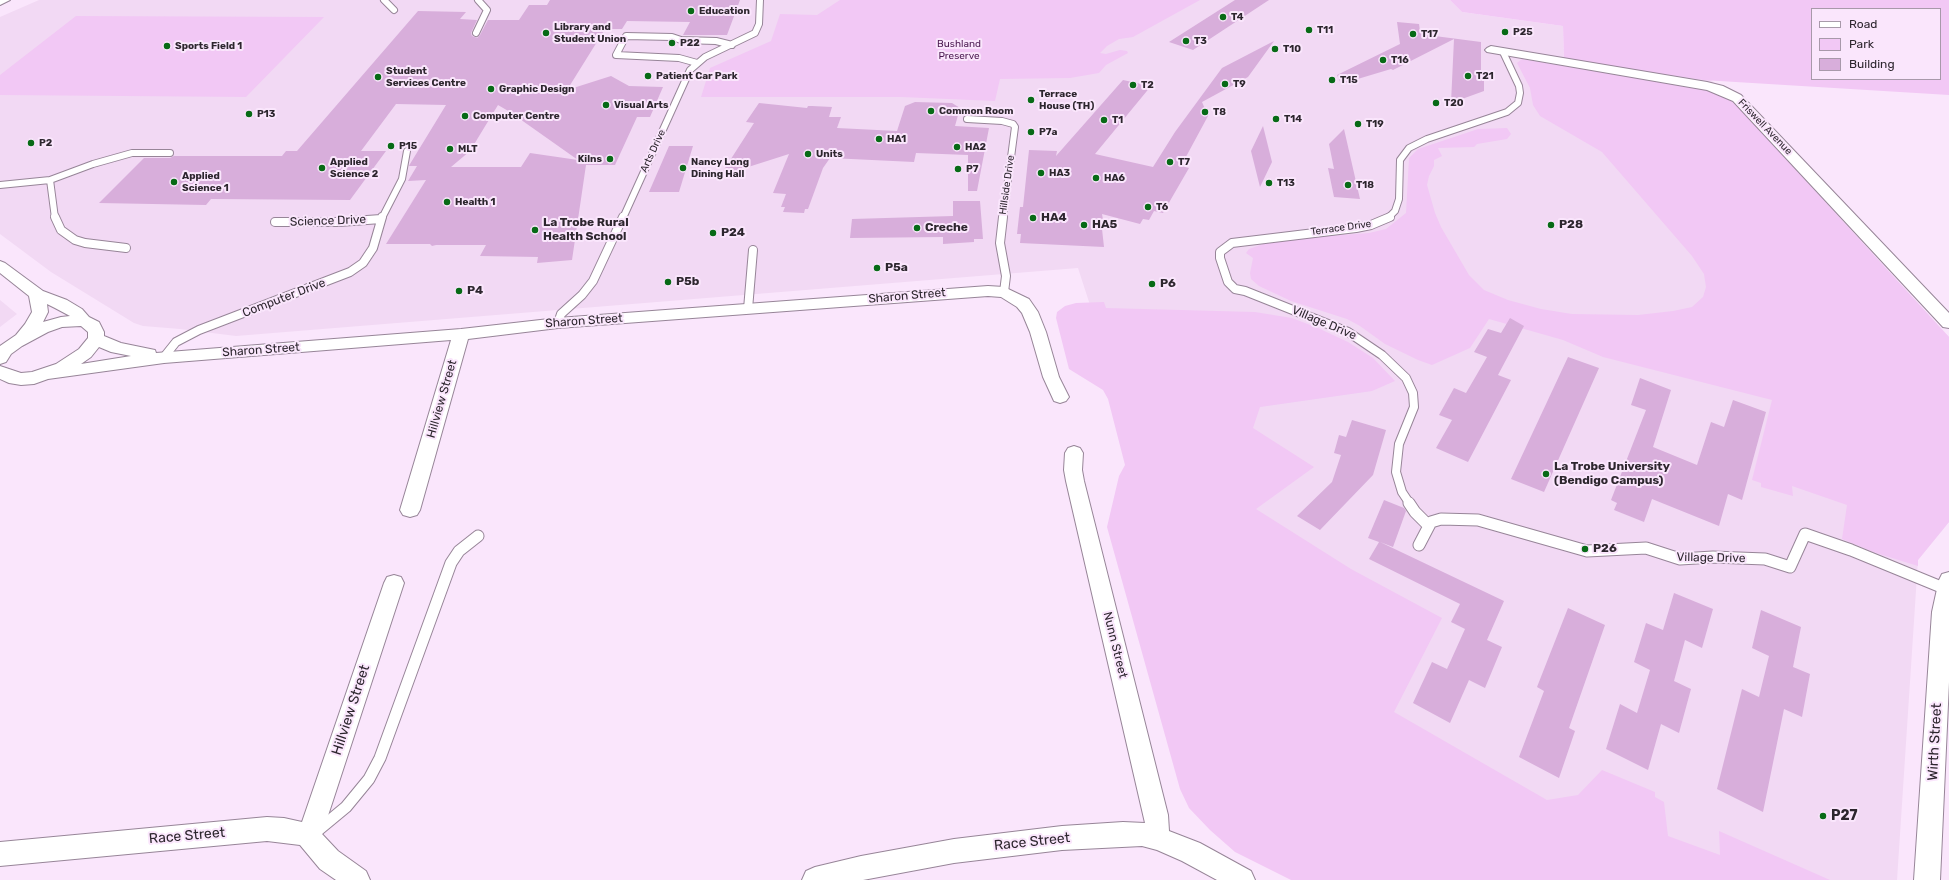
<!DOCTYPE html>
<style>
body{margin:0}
#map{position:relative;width:1949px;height:880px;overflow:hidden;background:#fae6fc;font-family:Rubik,sans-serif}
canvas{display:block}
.legend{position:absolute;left:1811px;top:8px;width:130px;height:72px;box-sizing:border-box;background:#fae6fc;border:1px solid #a899aa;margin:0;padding:5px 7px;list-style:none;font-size:12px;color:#2d262e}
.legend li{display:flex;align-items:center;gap:8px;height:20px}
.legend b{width:20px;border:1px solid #a899aa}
</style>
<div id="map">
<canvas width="1949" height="880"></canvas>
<ul class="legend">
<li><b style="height:5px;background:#fff"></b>Road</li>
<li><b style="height:11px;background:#f2c8f5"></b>Park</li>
<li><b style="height:11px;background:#d8aedb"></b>Building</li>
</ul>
</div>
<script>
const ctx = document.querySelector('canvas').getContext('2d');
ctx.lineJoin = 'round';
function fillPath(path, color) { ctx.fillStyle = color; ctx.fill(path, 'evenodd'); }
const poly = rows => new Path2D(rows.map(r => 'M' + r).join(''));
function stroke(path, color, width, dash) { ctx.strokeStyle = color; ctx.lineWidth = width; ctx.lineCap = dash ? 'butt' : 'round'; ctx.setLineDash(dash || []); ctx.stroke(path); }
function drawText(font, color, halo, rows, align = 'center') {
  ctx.font = font + ' Rubik,sans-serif'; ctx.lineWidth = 4; ctx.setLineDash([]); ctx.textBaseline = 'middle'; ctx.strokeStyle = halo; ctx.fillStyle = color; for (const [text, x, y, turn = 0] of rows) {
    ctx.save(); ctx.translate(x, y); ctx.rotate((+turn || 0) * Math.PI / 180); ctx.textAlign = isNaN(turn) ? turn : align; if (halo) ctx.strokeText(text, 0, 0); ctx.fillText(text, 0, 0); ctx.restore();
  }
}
fillPath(poly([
 [39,0,1450,0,1462,12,1563,26,1564,59,1711,80,1741,110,1949,337,1949,522,1918,560,1897,880,1351,880,1129,425,1078,268,236,336,180,329,143,326,134,323,51,272,0,234,0,17],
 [0,300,17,314,0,327]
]), '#f2d9f4');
fillPath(poly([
 [840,0,1200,0,1133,37,1119,39,1107,46,1100,53,1106,54,1120,50,1127,51,1128,53,1106,65,1099,73,1070,78,1000,79,995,101,901,97,701,97,710,68,771,41,780,14,817,15],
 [1450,0,1949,0,1949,95,1703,80,1564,59,1563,26,1462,12],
 [1812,9,1940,9,1940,79,1812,79],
 [76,16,324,17,246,97,0,95,0,75],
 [1522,59,1705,90,1725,96,1741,110,1949,337,1949,522,1918,560,1918,566,1876,553,1842,539,1847,505,1792,486,1793,496,1761,487,1761,483,1752,480,1772,400,1603,357,1563,340,1489,319,1470,348,1432,365,1418,360,1385,344,1360,326,1347,319,1291,301,1259,286,1251,279,1250,273,1253,258,1246,253,1249,249,1274,240,1369,233,1386,229,1406,213,1409,158,1418,149,1478,129,1507,128,1511,134,1507,139,1477,144,1474,147,1438,148,1442,156,1434,160,1434,166,1429,176,1427,185,1435,213,1441,227,1469,275,1484,290,1508,300,1541,309,1572,314,1638,315,1673,311,1692,307,1703,297,1706,287,1704,274,1692,256,1602,152,1540,116,1533,105,1530,88,1517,63],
 [1104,302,1106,308,1255,312,1292,318,1318,328,1348,342,1373,358,1395,381,1372,391,1260,407,1253,428,1314,467,1256,509,1351,569,1442,618,1394,712,1547,800,1578,795,1602,770,1655,792,1655,797,1664,802,1668,836,1720,855,1719,831,1830,880,1291,880,1235,852,1210,830,1189,808,1180,789,1107,527,1119,476,1125,465,1108,399,1103,390,1069,369,1056,318,1057,312,1065,306,1076,303]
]), '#f2c8f5');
fillPath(poly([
 [550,0,740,0,727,35,683,35,690,22,627,21,622,29,605,29,567,90,611,76,629,86,663,87,650,117,637,117,615,165,586,165,572,260,537,263,538,257,480,256,486,245,436,245,432,246,430,244,386,244,426,180,408,181,417,166,409,166,410,164,446,105,396,104,361,151,386,151,350,200,211,199,206,205,99,203,144,158,170,158,174,156,282,156,286,151,297,151,418,11,466,12,460,19,477,20,471,33,472,36,477,38,480,35,488,20,519,20,529,5,547,5],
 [498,105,510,112,578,160,530,153,521,167,451,167,470,151],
 [1235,0,1269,0,1193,50,1169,42],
 [1397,22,1419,24,1420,31,1427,31,1427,35,1481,42,1481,73,1484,73,1484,91,1451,103,1454,39,1393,70,1391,69,1341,84,1337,75,1400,44],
 [1274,41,1248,77,1202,102,1208,116,1181,166,1189,168,1163,213,1154,211,1149,220,1143,219,1140,224,1102,214,1103,220,1101,220,1104,247,1020,243,1021,234,1017,234,1020,207,1023,207,1029,150,1057,151,1056,156,1123,80,1151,86,1095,154,1153,167,1175,132,1222,68],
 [915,102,952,103,960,108,955,126,989,128,977,191,968,191,968,155,916,153,914,162,830,158,823,168,808,209,805,209,804,213,783,212,785,207,781,207,786,194,773,193,789,154,720,176,754,123,746,122,759,103,807,108,808,106,812,106,832,107,829,117,841,117,837,128,897,131,905,106],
 [1263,126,1272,162,1260,187,1251,151],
 [1344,129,1357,186,1360,199,1334,197,1328,168,1334,169,1329,144],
 [669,146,693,146,679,192,649,192],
 [953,201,980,201,983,239,974,239,974,242,943,244,943,237,850,238,852,219,953,216],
 [1510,318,1524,326,1498,375,1511,380,1468,462,1436,448,1452,420,1439,415,1454,388,1466,393,1487,357,1474,352,1488,329,1501,333],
 [1568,357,1599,368,1544,492,1511,479],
 [1640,378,1671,390,1653,447,1697,465,1711,422,1724,427,1733,400,1766,412,1742,500,1728,494,1719,526,1652,499,1644,522,1614,510,1617,503,1611,500,1646,410,1631,405],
 [1352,420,1386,430,1373,475,1320,530,1297,516,1332,482,1341,455,1334,453,1339,435,1346,437],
 [1384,500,1404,508,1406,511,1393,547,1380,542,1504,601,1487,640,1502,647,1485,688,1469,680,1450,723,1413,703,1432,662,1447,669,1465,629,1451,622,1460,604,1369,559,1379,542,1368,538],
 [1674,593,1713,609,1702,648,1685,640,1674,681,1691,689,1679,733,1661,724,1648,770,1606,749,1620,704,1637,713,1650,670,1634,662,1646,623,1663,630],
 [1568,608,1605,625,1569,728,1575,731,1559,778,1519,757,1544,691,1537,687],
 [1761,610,1801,627,1793,667,1810,674,1802,717,1784,709,1763,812,1717,789,1742,689,1759,697,1769,656,1752,648]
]), '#d8aedb');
const laneFar2 = poly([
 [384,0,394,10],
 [476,33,487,10,478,0],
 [697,63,679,58,616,55,626,36,672,37,681,40,716,41,732,45],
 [967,119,1002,121,1013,124,1015,127,1003,218],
 [50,180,55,218],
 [0,185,50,180,93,164,132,153,170,153],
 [382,218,402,179,407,151],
 [623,218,690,70,705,57,755,33,759,24,760,0],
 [1388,218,1395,211,1399,199,1400,160,1409,148,1427,139,1507,112,1518,103,1520,93,1519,86,1503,52]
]);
const laneFar1 = poly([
 [55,217,61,230,75,240,85,243,126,248],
 [1003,217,1000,243,1006,276,1004,292],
 [1390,217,1371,225,1356,228,1232,243,1220,252,1220,258,1228,282,1235,289,1245,291,1348,332,1382,355,1406,378,1413,393,1414,407,1399,444,1396,472,1402,492,1410,504],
 [275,222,339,222,381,219],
 [748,309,753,250],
 [558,323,561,314,582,295,593,281,623,217],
 [164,357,176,342,199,330,350,272,363,263,373,248,382,217]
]);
const lane = poly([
 [1409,503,1415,512,1429,526],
 [1419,545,1431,522,1441,519,1478,520,1587,551,1646,548,1680,559,1713,557,1765,559,1790,567,1805,534,1851,550,1946,589],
 [317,831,346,807,369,779,380,758,451,563,459,551,478,536]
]);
const street = poly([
 [0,0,10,0,0,5,0,0],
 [1491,46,1707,82,1723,86,1741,95,1949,313,1949,328,1943,327,1733,101,1707,90,1487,52,1485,50,1487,48,1491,46],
 [0,261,5,263,43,291,67,300,82,309,89,317,99,322,104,332,104,336,121,343,155,350,156,353,461,329,558,318,988,286,1004,287,1029,299,1038,312,1046,332,1059,377,1069,397,1066,401,1060,403,1054,401,1043,377,1030,332,1022,313,1017,307,1001,297,988,296,558,328,468,339,420,510,417,515,410,517,403,515,400,510,451,340,164,363,48,379,34,384,21,385,9,383,0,379,0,366,21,373,32,372,56,364,79,349,88,338,88,332,81,326,62,327,48,332,22,346,11,354,6,362,0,364,0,346,16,335,25,324,32,312,29,296,0,273,0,261],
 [47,304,55,308,70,316,61,317,43,322,48,312,47,304],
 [99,347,111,352,131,356,81,364,91,357,99,347],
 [1074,446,1080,448,1083,453,1082,470,1084,481,1168,815,1169,831,1200,843,1251,871,1255,880,1217,880,1182,861,1157,850,1142,846,1062,850,954,863,863,880,802,880,806,871,815,867,861,856,954,839,1062,826,1123,822,1145,823,1066,481,1064,470,1065,453,1068,448,1074,446],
 [1949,572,1949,682,1940,880,1914,880,1932,612,1939,580,1942,574,1949,572],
 [394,575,401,577,404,583,322,834,338,851,366,871,370,880,336,880,320,869,300,845,267,841,0,866,0,842,267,817,284,818,302,822,384,583,387,577,394,575]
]);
stroke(laneFar2, '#978598', 8);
stroke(laneFar1, '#978598', 10);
stroke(lane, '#978598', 13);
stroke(street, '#978598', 2);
stroke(laneFar2, '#fff', 6);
stroke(laneFar1, '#fff', 8);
stroke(lane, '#fff', 11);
fillPath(street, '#fff');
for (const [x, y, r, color] of [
 [691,11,4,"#076a16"],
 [1223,17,4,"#076a16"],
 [1309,30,4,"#076a16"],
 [1505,32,4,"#076a16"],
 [546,33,4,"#076a16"],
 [1413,34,4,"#076a16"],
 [1186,41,4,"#076a16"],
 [672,43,4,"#076a16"],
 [167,46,4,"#076a16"],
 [1275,49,4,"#076a16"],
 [1383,60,4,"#076a16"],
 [648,76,4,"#076a16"],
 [1468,76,4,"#076a16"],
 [378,77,4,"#076a16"],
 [1332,80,4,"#076a16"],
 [1225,84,4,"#076a16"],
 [1133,85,4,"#076a16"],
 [491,89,4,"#076a16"],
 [1031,100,4,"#076a16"],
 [1436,103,4,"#076a16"],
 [606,105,4,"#076a16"],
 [931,111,4,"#076a16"],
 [1205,112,4,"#076a16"],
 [249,114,4,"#076a16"],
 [465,116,4,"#076a16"],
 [1276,119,4,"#076a16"],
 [1104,120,4,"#076a16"],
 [1358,124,4,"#076a16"],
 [1031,132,4,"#076a16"],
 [879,139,4,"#076a16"],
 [31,143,4,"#076a16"],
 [391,146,4,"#076a16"],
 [957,147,4,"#076a16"],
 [450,149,4,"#076a16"],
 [808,154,4,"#076a16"],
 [610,159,4,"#076a16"],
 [1170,162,4,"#076a16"],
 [322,168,4,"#076a16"],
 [683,168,4,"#076a16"],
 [958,169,4,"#076a16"],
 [1041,173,4,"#076a16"],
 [1096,178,4,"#076a16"],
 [174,182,4,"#076a16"],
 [1269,183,4,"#076a16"],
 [1348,185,4,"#076a16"],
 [447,202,4,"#076a16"],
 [1148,207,4,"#076a16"],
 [1033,218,4,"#076a16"],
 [1084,225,4,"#076a16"],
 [1551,225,4,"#076a16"],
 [917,228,4,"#076a16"],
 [535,230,4,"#076a16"],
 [713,233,4,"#076a16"],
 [877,268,4,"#076a16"],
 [668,282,4,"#076a16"],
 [1152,284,4,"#076a16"],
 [459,291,4,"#076a16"],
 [1546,474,4,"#076a16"],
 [1585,549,4,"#076a16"],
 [1823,816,4,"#076a16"]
]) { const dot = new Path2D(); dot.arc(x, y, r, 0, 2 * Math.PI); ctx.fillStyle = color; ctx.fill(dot); stroke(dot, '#fae6fc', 1.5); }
drawText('bold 10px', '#2d262e', '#fae6fc', [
 ["Education",699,11],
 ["T4",1231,17],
 ["Library and",554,27],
 ["Student Union",554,39],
 ["T11",1317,30],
 ["P25",1513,32],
 ["T17",1421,34],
 ["T3",1194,41],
 ["P22",680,43],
 ["Sports Field 1",175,46],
 ["T10",1283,49],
 ["T16",1391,60],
 ["Student",386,71],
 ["Services Centre",386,83],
 ["Patient Car Park",656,76],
 ["T21",1476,76],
 ["T15",1340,80],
 ["T9",1233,84],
 ["T2",1141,85],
 ["Graphic Design",499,89],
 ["Terrace",1039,94],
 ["House (TH)",1039,106],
 ["T20",1444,103],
 ["Visual Arts",614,105],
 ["Common Room",939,111],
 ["T8",1213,112],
 ["P13",257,114],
 ["Computer Centre",473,116],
 ["T14",1284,119],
 ["T1",1112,120],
 ["T19",1366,124],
 ["P7a",1039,132],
 ["HA1",887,139],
 ["P2",39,143],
 ["P15",399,146],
 ["HA2",965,147],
 ["MLT",458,149],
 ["Units",816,154],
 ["Kilns",602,159,"right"],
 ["Applied",330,162],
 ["Science 2",330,174],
 ["Nancy Long",691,162],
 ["Dining Hall",691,174],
 ["T7",1178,162],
 ["P7",966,169],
 ["HA3",1049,173],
 ["Applied",182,176],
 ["Science 1",182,188],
 ["HA6",1104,178],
 ["T13",1277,183],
 ["T18",1356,185],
 ["Health 1",455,202],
 ["T6",1156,207]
], 'left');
drawText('10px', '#4b1950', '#fae6fc', [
 ["Bushland",959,44],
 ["Preserve",959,56]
]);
drawText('10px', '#2d262e', '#fae6fc', [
 ["Friswell Avenue",1765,127,46],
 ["Arts Drive",653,151,-65],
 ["Hillside Drive",1007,185,-82],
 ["Terrace Drive",1341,228,-8]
]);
drawText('bold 12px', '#2d262e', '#fae6fc', [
 ["HA4",1041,218],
 ["La Trobe Rural",543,223],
 ["Health School",543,237],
 ["HA5",1092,225],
 ["P28",1559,225],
 ["Creche",925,228],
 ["P24",721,233],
 ["P5a",885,268],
 ["P5b",676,282],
 ["P6",1160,284],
 ["P4",467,291],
 ["La Trobe University",1554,467],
 ["(Bendigo Campus)",1554,481],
 ["P26",1593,549]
], 'left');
drawText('12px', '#2d262e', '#fae6fc', [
 ["Science Drive",328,221,-2],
 ["Sharon Street",907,296,-5],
 ["Computer Drive",284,298,-21],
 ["Sharon Street",584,321,-4],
 ["Village Drive",1324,323,23],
 ["Sharon Street",261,350,-4],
 ["Hillview Street",442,399,-74],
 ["Village Drive",1711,558,1],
 ["Nunn Street",1115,645,76]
]);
drawText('14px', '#2d262e', '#fae6fc', [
 ["Hillview Street",351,710,-72],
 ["Wirth Street",1935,742,-87],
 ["Race Street",187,836,-5],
 ["Race Street",1032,842,-6]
]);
drawText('bold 14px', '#2d262e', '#fae6fc', [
 ["P27",1831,816]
], 'left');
</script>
